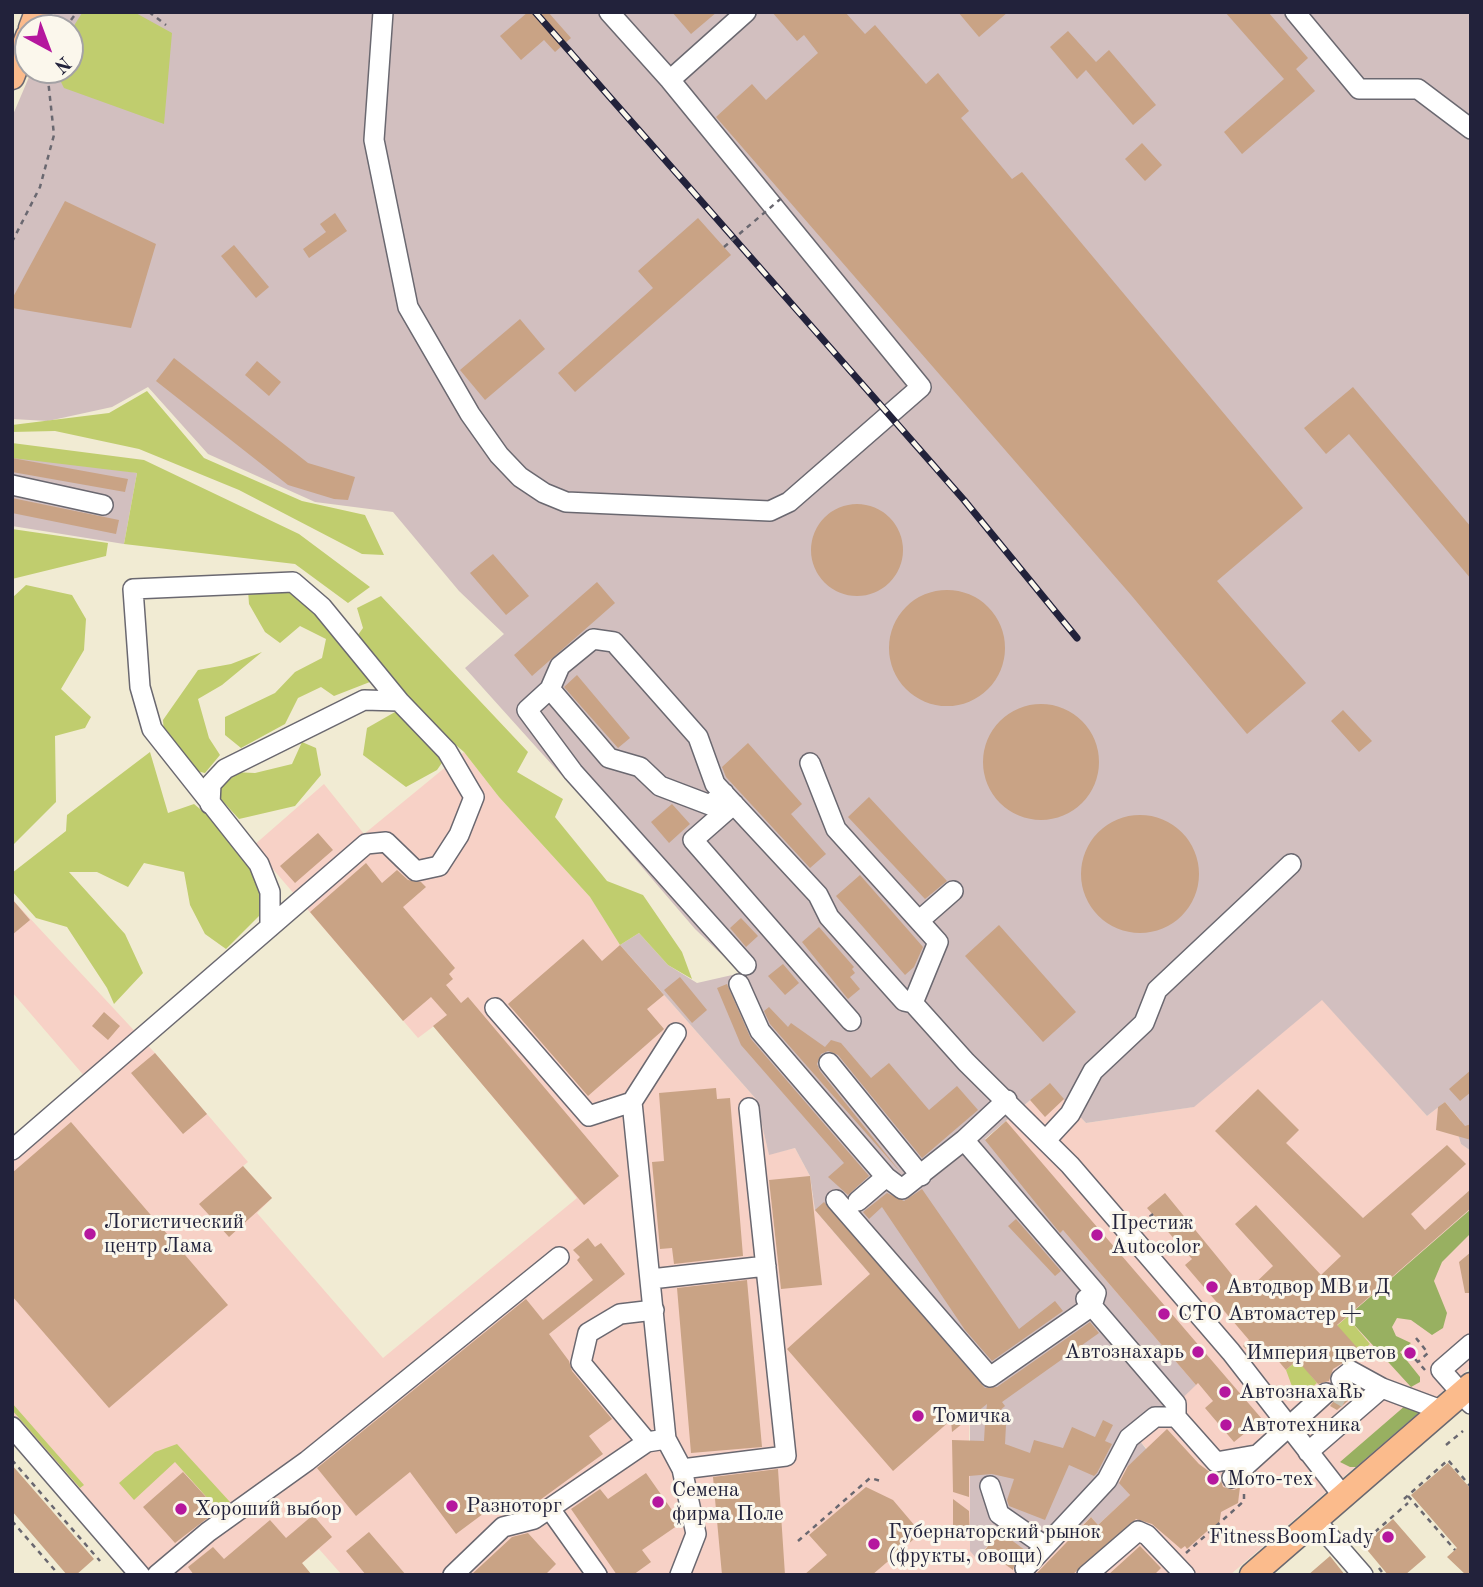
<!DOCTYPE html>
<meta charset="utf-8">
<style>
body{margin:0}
#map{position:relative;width:1483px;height:1587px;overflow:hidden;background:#f1ebd3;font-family:"Old Standard TT",serif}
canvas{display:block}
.frame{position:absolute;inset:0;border:14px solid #22223b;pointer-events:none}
.north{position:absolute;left:14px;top:14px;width:70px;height:70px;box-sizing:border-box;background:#fbf7ec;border:2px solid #a4a2a5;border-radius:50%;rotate:139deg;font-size:19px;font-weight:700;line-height:28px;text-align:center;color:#22223b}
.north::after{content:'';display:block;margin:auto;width:24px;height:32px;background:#b5179e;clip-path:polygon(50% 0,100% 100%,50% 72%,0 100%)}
</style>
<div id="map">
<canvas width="1483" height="1587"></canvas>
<div class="frame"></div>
<div class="north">N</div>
</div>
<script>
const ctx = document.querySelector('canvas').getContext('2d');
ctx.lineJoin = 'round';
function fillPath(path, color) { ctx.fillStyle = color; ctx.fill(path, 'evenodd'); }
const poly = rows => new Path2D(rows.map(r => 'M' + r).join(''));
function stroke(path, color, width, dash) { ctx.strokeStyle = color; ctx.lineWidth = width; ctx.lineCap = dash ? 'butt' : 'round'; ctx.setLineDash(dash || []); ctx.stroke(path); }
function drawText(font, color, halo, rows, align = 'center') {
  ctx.font = font + ' "Old Standard TT",serif'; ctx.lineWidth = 6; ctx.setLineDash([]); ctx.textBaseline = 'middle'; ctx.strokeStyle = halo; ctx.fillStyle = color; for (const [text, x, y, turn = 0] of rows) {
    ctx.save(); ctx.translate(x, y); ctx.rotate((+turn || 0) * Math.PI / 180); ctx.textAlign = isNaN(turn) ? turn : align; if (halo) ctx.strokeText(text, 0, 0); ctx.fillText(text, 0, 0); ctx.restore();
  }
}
fillPath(poly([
 [464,752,499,797,590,897,620,945,756,1099,769,1154,795,1148,810,1176,815,1210,951,1367,970,1403,969,1441,985,1550,999,1531,1029,1553,1030,1571,1091,1517,1098,1525,1116,1507,1115,1477,1147,1449,1138,1439,985,1140,1050,1083,1086,1123,1193,1107,1322,999,1427,1116,1445,1102,1461,1121,1458,1133,1461,1144,1471,1151,1471,1367,1230,1575,342,1575,319,1549,288,1575,148,1575,12,1419,12,1143,86,1078,12,992,12,899,155,1053,248,1162,243,1166,272,1198,257,1213,383,1358,577,1198,434,1026,418,1038,253,846,324,784,364,834]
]), '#f7d1c6');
fillPath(poly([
 [55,12,1471,12,1471,1151,1461,1144,1458,1134,1461,1121,1445,1102,1427,1116,1322,1000,1194,1107,1086,1123,1049,1084,985,1139,1196,1385,1139,1440,1147,1450,1115,1477,1130,1495,1098,1525,1091,1517,1030,1571,1029,1553,999,1532,977,1559,970,1551,970,1403,950,1367,815,1210,810,1176,795,1148,769,1155,756,1099,620,945,639,933,668,965,697,983,741,973,695,929,599,817,465,668,504,634,459,591,393,512,315,502,208,454,148,387,112,407,48,421,12,419,12,117,32,70,70,70,70,28,49,28],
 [12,450,137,473,124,544,12,526]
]), '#d2bfbf');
fillPath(poly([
 [134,12,172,33,164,124,64,88,55,70,70,70,70,32,82,13],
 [147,391,204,458,302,501,365,515,384,555,362,554,239,490,139,449,55,431,12,432,12,425,109,413],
 [12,443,144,460,299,534,370,587,348,603,295,564,124,544,137,473,12,458],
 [12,529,108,543,106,556,12,579],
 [26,585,72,595,86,619,84,650,61,689,91,717,85,728,55,736,56,802,12,846,12,598],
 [248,590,287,590,307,604,375,680,334,696,321,687,298,698,285,724,241,748,225,735,225,717,275,693,295,672,322,658,326,639,300,626,280,643,265,632,249,604],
 [381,596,528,752,517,772,563,799,555,817,607,881,643,895,682,952,692,979,668,965,639,933,620,945,590,897,499,797,464,752,408,704,355,639,363,628,357,608],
 [262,652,222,685,198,699,209,738,220,755,205,773,188,769,164,734,163,720,198,670,231,664],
 [402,708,446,757,437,770,406,787,363,755,367,728],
 [302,742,316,748,321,775,295,806,239,819,218,796,220,779,233,772,255,773,292,764],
 [150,752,168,813,194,804,218,824,253,865,265,910,226,949,205,934,190,905,184,872,144,863,128,887,97,872,69,872,125,934,143,973,114,1004,107,988,67,927,36,918,12,891,12,873,66,831,67,815],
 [1347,1317,1370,1344,1361,1352,1309,1373,1317,1383,1297,1400,1286,1370],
 [12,1403,84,1485,80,1488,12,1410],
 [177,1444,230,1502,219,1511,175,1462,134,1500,119,1483,155,1452]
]), '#c0cd6e');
fillPath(poly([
 [1471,1209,1471,1233,1442,1262,1434,1281,1447,1313,1443,1328,1432,1335,1411,1320,1397,1318,1392,1327,1396,1336,1411,1343,1400,1352,1420,1377,1420,1382,1411,1387,1347,1317],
 [1406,1405,1423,1409,1356,1467,1350,1467,1340,1462]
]), '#98b061');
fillPath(poly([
 [528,12,548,12,571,38,555,52,544,40,521,60,500,36],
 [672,12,717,12,691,34],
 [772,12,845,12,865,34,875,25,926,84,938,73,969,111,961,118,1012,179,1022,172,1303,508,1217,581,1306,683,1247,734,1131,595,716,117,752,84,766,100,818,53,804,35,797,41],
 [958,12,1008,12,979,37],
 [1225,12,1268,12,1308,58,1296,69,1315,91,1242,154,1224,132,1284,79],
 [1068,31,1096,62,1109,50,1156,105,1133,125,1086,70,1077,79,1050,47],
 [1142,143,1162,165,1145,181,1125,159],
 [65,201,156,244,131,328,12,308,12,299],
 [335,213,347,231,309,258,303,249,326,232,320,224],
 [698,218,731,255,575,392,558,373,653,288,638,271],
 [234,245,269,287,256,298,221,256],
 [520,319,545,349,485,400,460,370],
 [174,358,308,463,355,477,348,500,334,499,288,485,156,381],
 [257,361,281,382,269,396,245,375],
 [1353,387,1471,527,1471,579,1349,434,1326,454,1304,428],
 [12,458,128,479,125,492,12,472],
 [12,498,119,520,116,534,12,513],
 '811 550a46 46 0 1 1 92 0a46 46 0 1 1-92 0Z',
 [493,554,529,596,506,615,470,573],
 [597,582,615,603,532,676,514,655],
 '889 648a58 58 0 1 1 116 0a58 58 0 1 1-116 0Z',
 [577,675,630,738,618,748,564,687],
 '983 762a58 58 0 1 1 116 0a58 58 0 1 1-116 0Z',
 [1343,710,1372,741,1359,752,1331,721],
 [748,743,802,804,791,814,826,854,810,868,726,777,722,767],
 [869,797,947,881,925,899,848,817],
 [672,804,690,824,669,843,651,822],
 '1081 874a59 59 0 1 1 118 0a59 59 0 1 1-118 0Z',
 [318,833,333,850,295,883,280,866],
 [366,863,382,883,397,870,408,880,421,882,426,887,403,907,455,968,449,974,453,979,446,985,461,1003,468,997,619,1176,584,1205,433,1026,447,1015,431,997,403,1021,310,912],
 [860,875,923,947,914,967,905,975,836,896],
 [12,899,30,920,12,935],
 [741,918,758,936,746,947,730,928],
 [999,925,1076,1012,1043,1042,965,956],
 [819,927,854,967,852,969,855,973,850,977,860,989,848,999,802,942],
 [583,939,602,961,620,945,664,995,647,1009,664,1029,662,1031,588,1096,508,1004],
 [783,964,799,983,785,995,768,976],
 [680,977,707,1010,692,1023,664,990],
 [727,984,751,1039,869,1176,848,1195,828,1177,844,1163,741,1045,717,988],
 [769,1007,788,1027,791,1023,825,1047,831,1040,841,1043,871,1078,889,1063,929,1110,957,1086,978,1110,922,1158,838,1055,828,1051,821,1054,817,1064,820,1071,902,1174,770,1024,764,1011],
 [104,1012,120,1026,108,1040,92,1026],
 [155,1053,207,1114,183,1134,131,1073],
 [1471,1070,1471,1092,1460,1101,1449,1089],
 [1050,1083,1064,1099,1045,1117,1030,1100],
 [716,1088,717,1099,730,1098,743,1256,674,1264,672,1248,660,1249,652,1162,664,1161,659,1093],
 [1258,1089,1299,1130,1286,1143,1363,1218,1447,1145,1466,1164,1411,1214,1425,1230,1471,1189,1471,1208,1337,1325,1361,1352,1333,1369,1329,1381,1318,1384,1297,1360,1286,1370,1265,1345,1253,1356,1243,1346,1249,1340,1185,1265,1192,1259,1147,1208,1165,1193,1246,1292,1273,1266,1235,1224,1256,1205,1321,1275,1341,1256,1215,1131],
 [1445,1102,1465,1126,1471,1124,1471,1140,1436,1130,1438,1107],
 [1006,1121,1262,1419,1234,1442,1205,1408,1213,1401,1198,1383,1196,1385,1063,1230,1060,1233,985,1140],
 [71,1122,228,1305,109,1408,12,1296,12,1173],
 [243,1166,272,1198,229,1237,199,1204],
 [810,1176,822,1285,781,1289,769,1180],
 [922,1189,1019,1329,1055,1301,1063,1311,992,1361,965,1330,882,1207,869,1219,863,1212,887,1193,904,1201],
 [824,1202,985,1388,997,1387,1090,1322,1099,1333,1002,1402,1005,1406,985,1423,987,1404,952,1432,951,1420,893,1471,787,1349,870,1274,815,1210],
 [1016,1219,1061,1271,1055,1276,1008,1226],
 [588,1238,595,1247,601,1243,625,1274,549,1334,569,1361,572,1371,612,1419,589,1436,603,1454,529,1508,513,1512,503,1499,456,1534,410,1472,356,1516,317,1468,526,1299,543,1320,593,1280,577,1260,580,1257,573,1250],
 [1471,1252,1471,1293,1465,1293,1459,1262],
 [747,1280,762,1447,691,1453,677,1288],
 [1352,1386,1360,1391,1337,1410,1330,1406,1337,1397,1338,1391],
 [1103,1420,1113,1425,1105,1441,1112,1444,1097,1473,1094,1476,1069,1465,1045,1520,1009,1506,1007,1500,1014,1479,992,1474,969,1476,969,1497,953,1492,952,1440,984,1441,985,1423,1006,1425,1005,1444,1030,1453,1034,1440,1063,1448,1072,1427,1095,1437],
 [1167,1429,1199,1464,1211,1473,1219,1474,1223,1487,1234,1490,1240,1487,1238,1503,1221,1512,1219,1525,1214,1525,1187,1549,1185,1546,1181,1549,1152,1524,1136,1519,1072,1575,1035,1575,1091,1517,1098,1525,1130,1495,1119,1483,1128,1466],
 [1448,1463,1471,1489,1471,1571,1466,1575,1447,1557,1457,1548,1411,1495],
 [12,1465,94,1559,76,1575,67,1575,12,1511],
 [778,1469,785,1575,722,1575,713,1477],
 [183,1472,218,1510,175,1543,143,1507],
 [646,1473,681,1523,642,1550,651,1562,633,1575,617,1575,571,1509,600,1489,608,1499],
 [866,1487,893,1500,921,1533,872,1575,804,1575,827,1555,809,1535],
 [953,1499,969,1511,970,1539,953,1528],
 [313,1515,332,1537,302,1563,312,1575,194,1575,188,1567,213,1547,224,1559,270,1520,286,1538],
 [1393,1519,1426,1557,1405,1575,1388,1575,1363,1545],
 [999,1531,1025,1550,1016,1560,1013,1570,985,1550],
 [369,1532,406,1575,366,1575,346,1551],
 [528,1533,556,1564,545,1575,471,1575,512,1537],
 [1140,1546,1161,1568,1154,1575,1108,1575],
 [1330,1556,1345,1575,1308,1575]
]), '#c9a385');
stroke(poly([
 [1330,1389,1354,1403]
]), '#c8c3b5', 19, [19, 10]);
const minor = poly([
 [383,12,374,140,408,307,470,414,499,455,520,477,544,493,566,502,770,511,789,502,921,387,670,80,609,12],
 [1295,12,1359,89,1418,89,1471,129],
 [670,80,746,12],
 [12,485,103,505],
 [550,689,609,758,640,767,660,786,710,805,724,793],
 [810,763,836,829,938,942,913,1003],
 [734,804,693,840,851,1021],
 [921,919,953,891],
 [270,927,270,892,259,864,152,729,140,687,133,589,293,582,322,607,399,701],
 [746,965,573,772,527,710,550,689,560,666,593,639,614,642,698,737,715,784,818,895,829,917,904,1001,913,1003,966,1062,1070,1165,1231,1352,1343,1496],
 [739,984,760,1031,886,1177,902,1189,964,1140,1007,1100],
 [495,1008,589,1116,632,1102],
 [676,1033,632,1102,666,1439,682,1469,696,1534,680,1575],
 [829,1063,921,1176],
 [1046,1140,1070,1114,1093,1071,1144,1023,1157,990,1291,864],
 [12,1150,366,844,386,842,416,871,439,866,459,835,474,797,447,751,399,701,364,700,225,769,211,784,210,804],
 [836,1200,990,1377,1092,1306,1096,1293,964,1140],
 [858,1201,886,1177],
 [651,1279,766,1266],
 [1086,1299,1176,1404,1176,1417,1216,1462,1256,1455],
 [1471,1344,1441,1370,1471,1404],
 [1341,1379,1351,1371,1382,1388,1441,1410],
 [12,1427,140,1575],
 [647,1442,581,1363,588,1333,620,1314,654,1310],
 [1308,1452,1382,1388],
 [682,1469,786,1456,749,1108],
 [1232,1478,1326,1393],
 [990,1486,999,1514,1045,1546],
 [550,1509,597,1575],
 [1315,1520,1363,1575],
 [1025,1568,1107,1480,1129,1438,1155,1417,1176,1417],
 [157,1575,208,1532,307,1461,559,1257],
 [453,1575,503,1527,534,1519,647,1442,666,1439],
 [1087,1575,1138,1531,1147,1535,1185,1575]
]);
const major = poly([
 [31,28,37,12],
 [12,77,28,36],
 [1252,1575,1471,1385]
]);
stroke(minor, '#6a6870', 22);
stroke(major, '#6a6870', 27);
stroke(poly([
 [149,12,166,25],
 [65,28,77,12],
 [12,242,40,187,54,135,47,70],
 [1142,1223,1153,1214],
 [1416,1338,1428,1353,1418,1362],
 [1415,1359,1425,1370],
 [1446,1445,1463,1431],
 [12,1460,100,1561],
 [1408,1496,1455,1550],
 [1404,1499,1448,1460,1471,1487],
 [12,1521,59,1575],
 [798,1541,870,1478,881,1481],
 [1360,1545,1408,1503],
 [1186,1553,1244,1501,1244,1492],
 [1379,1568,1384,1575]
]), '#6a6870', 2.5, [5, 5]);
stroke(minor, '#fff', 19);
stroke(major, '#fbbb8c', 24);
const rail = poly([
 [535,12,964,500,1077,638]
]);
stroke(rail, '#22223b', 7);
stroke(rail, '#fbf7ec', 4.5, [13]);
stroke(poly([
 [724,247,784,196]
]), '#6a6870', 2.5, [5, 5]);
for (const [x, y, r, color] of [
 [90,1234,7,"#b5179e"],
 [1097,1235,7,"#b5179e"],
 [1212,1287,7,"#b5179e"],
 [1164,1314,7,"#b5179e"],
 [1198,1352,7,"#b5179e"],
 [1410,1353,7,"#b5179e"],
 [1225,1392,7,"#b5179e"],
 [918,1416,7,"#b5179e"],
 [1226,1425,7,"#b5179e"],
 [1213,1479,7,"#b5179e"],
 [658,1502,7,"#b5179e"],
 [452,1506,7,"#b5179e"],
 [181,1509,7,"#b5179e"],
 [1388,1537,7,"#b5179e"],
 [874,1544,7,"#b5179e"]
]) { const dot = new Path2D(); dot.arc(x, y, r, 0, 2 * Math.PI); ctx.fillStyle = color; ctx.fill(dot); stroke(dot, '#fbf7ec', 2.5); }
drawText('21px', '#22223b', '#fbf7ec', [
 ["Логистический",104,1222],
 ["центр Лама",104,1246],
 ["Престиж",1111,1223],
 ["Autocolor",1111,1247],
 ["Автодвор МВ и Д",1226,1287],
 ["СТО Автомастер +",1178,1314],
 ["Автознахарь",1184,1352,"right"],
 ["Империя цветов",1396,1353,"right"],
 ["АвтознахаRь",1239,1392],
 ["Томичка",932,1416],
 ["Автотехника",1240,1425],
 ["Мото-тех",1227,1479],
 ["Семена",672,1490],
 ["фирма Поле",672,1514],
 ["Разноторг",466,1506],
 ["Хороший выбор",195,1509],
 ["Губернаторский рынок",888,1532],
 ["(фрукты, овощи)",888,1556],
 ["FitnessBoomLady",1374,1537,"right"]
], 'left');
</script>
